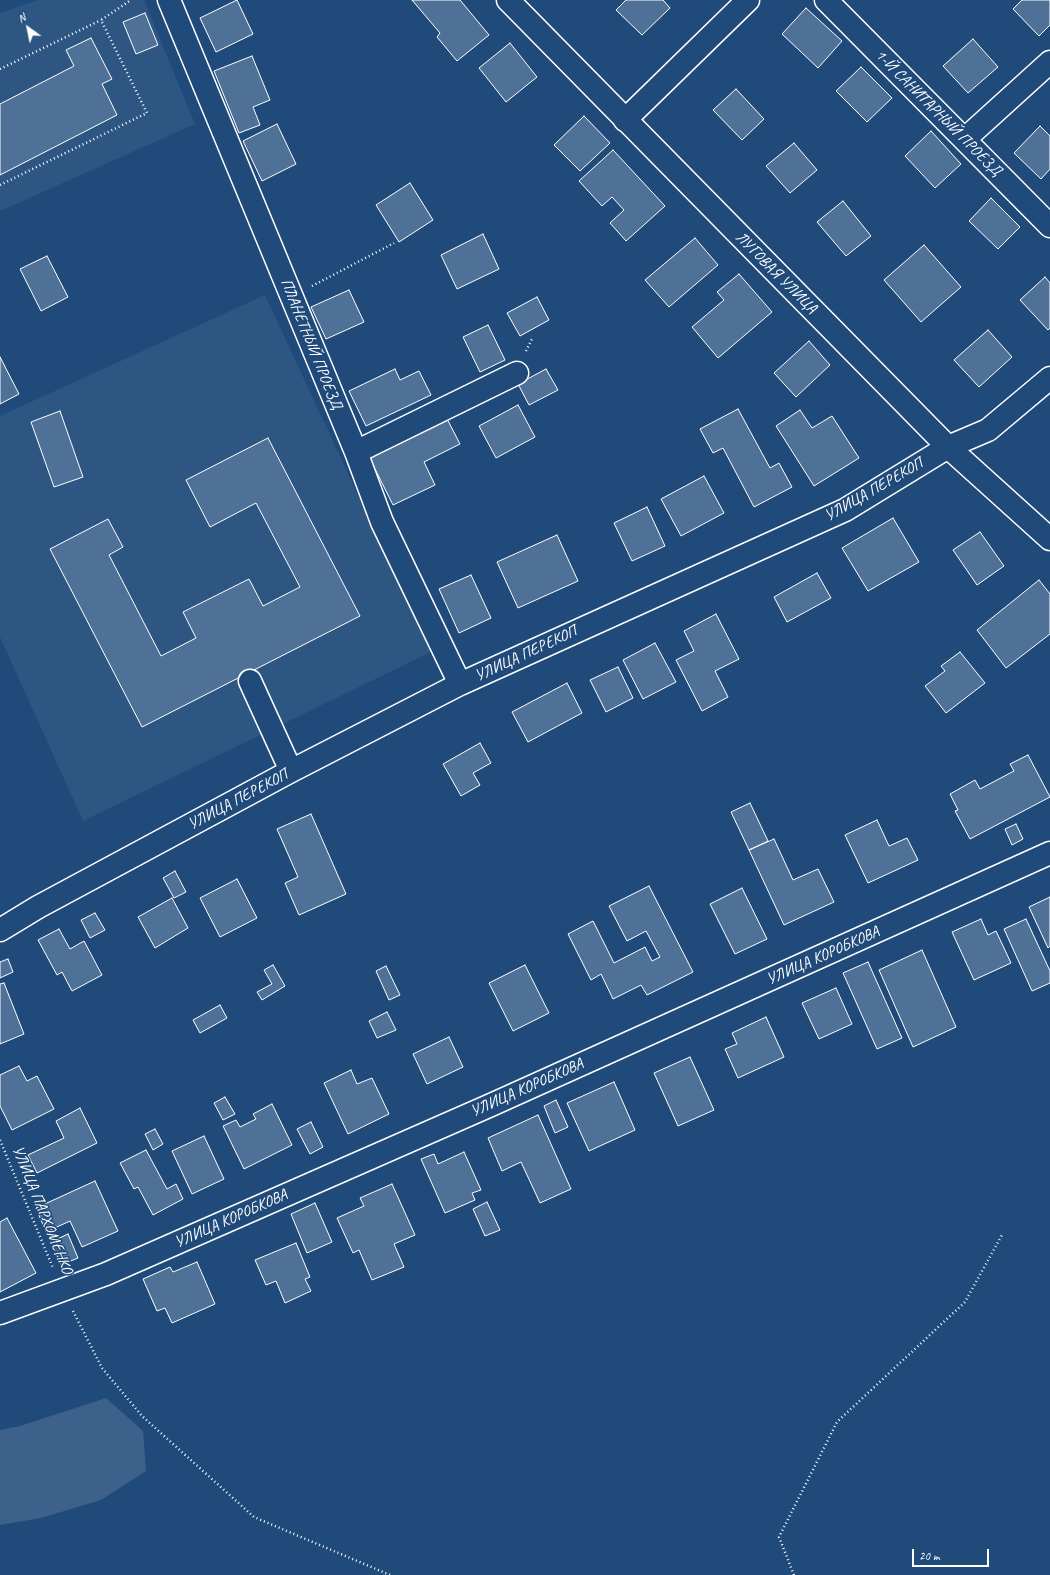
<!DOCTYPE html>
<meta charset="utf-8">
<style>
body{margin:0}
#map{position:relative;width:1050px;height:1575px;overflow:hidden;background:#1f4a7a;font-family:Caveat,sans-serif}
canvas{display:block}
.north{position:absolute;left:8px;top:8px;width:40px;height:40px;-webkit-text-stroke:3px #1f4a7a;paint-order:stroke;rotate:327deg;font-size:11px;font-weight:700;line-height:16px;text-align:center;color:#fff}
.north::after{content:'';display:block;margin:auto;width:14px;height:18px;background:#fff;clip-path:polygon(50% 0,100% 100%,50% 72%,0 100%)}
.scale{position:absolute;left:912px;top:1549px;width:77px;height:18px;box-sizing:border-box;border:2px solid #fff;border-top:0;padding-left:5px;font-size:12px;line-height:14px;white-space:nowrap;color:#fff;-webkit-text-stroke:3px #1f4a7a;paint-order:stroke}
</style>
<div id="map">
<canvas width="1050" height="1575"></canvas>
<div class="north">N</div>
<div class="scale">20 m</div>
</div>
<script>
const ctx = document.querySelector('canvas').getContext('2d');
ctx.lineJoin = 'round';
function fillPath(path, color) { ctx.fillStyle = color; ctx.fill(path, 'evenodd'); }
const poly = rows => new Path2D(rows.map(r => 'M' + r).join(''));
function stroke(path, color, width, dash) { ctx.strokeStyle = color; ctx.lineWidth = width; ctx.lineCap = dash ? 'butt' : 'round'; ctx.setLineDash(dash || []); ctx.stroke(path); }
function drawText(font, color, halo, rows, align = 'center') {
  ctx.font = font + ' Caveat,sans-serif'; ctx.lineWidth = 3; ctx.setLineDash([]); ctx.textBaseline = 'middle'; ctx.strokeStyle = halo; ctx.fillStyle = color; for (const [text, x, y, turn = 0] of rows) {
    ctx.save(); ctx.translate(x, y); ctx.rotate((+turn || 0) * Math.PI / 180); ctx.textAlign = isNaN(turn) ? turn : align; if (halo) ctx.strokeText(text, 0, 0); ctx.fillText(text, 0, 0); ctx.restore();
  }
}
fillPath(poly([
 [38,0,144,0,195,124,0,211,0,13],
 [265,295,431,652,83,821,0,637,0,416]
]), '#2e5683');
fillPath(poly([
 [106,1398,143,1431,146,1471,101,1500,41,1518,0,1525,0,1430,20,1426]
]), '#3c618b');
const building = poly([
 [237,0,253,34,216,52,200,18,237,0],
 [412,0,460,0,489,35,457,61,437,37,440,33,412,0],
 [626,0,663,0,670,8,642,35,616,10,626,0],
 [1022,0,1050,0,1050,25,1039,36,1013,9,1022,0],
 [806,8,842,41,818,68,782,34,806,8],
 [145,13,158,45,136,54,123,22,145,13],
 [91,38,112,79,102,84,117,115,0,175,0,104,74,66,66,50,91,38],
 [973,39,998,67,968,93,943,66,973,39],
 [510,43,537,77,506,102,479,68,510,43],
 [252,56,270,100,253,107,260,125,239,133,214,71,252,56],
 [861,67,892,98,867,122,836,91,861,67],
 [736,89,764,119,742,140,713,110,736,89],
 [584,116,610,143,580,171,554,145,584,116],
 [277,124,296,164,262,181,243,141,277,124],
 [1040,126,1050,136,1050,169,1041,179,1014,153,1040,126],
 [931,131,961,164,935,188,905,156,931,131],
 [794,143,817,170,790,193,766,166,794,143],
 [613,150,665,206,626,241,610,223,624,210,612,197,602,206,579,181,613,150],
 [410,183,433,220,399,242,376,205,410,183],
 [991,198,1020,227,998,249,969,221,991,198],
 [843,201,871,236,846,256,817,222,843,201],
 [483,234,499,269,457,289,441,255,483,234],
 [695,238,718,265,669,307,645,280,695,238],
 [924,245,961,287,921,322,884,280,924,245],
 [47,256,68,297,41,311,20,269,47,256],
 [739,274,772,312,718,358,692,327,724,300,717,292,739,274],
 [1045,277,1050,283,1050,328,1048,330,1020,300,1045,277],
 [349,290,364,322,326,339,311,307,349,290],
 [537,297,549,320,520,336,507,313,537,297],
 [488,325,505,360,480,372,463,337,488,325],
 [988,330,1012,357,979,387,954,360,988,330],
 [809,341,830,365,796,397,774,373,809,341],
 [0,357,19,394,0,404,0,357],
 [395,369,400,380,419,371,431,395,366,426,349,391,395,369],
 [546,369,558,390,529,405,518,384,546,369],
 [518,405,535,437,496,458,479,426,518,405],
 [738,409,770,468,779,463,792,487,754,507,723,448,713,453,700,429,738,409],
 [800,410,812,428,832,416,859,458,814,486,776,426,800,410],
 [60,411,83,477,54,487,31,422,60,411],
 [445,415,460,444,424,462,435,485,393,505,367,453,445,415],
 [268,438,360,616,142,727,50,549,108,519,123,547,109,555,161,656,196,638,183,612,249,579,263,606,300,587,256,503,210,527,186,480,268,438],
 [704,476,724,513,681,536,661,499,704,476],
 [647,507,665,546,632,561,614,523,647,507],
 [893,518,919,562,868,591,842,548,893,518],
 [980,532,1004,566,977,585,953,550,980,532],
 [557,535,578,581,518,608,497,562,557,535],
 [817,573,831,598,787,622,774,597,817,573],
 [471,575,491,618,459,633,439,589,471,575],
 [1039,580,1050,594,1050,634,1006,668,977,630,1039,580],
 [716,614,739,659,715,671,728,697,702,711,676,660,694,651,684,631,716,614],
 [655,643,676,682,643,699,623,660,655,643],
 [960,652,985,683,946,713,925,686,945,671,941,666,960,652],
 [618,667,633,698,606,712,590,680,618,667],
 [567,683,582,713,528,742,512,712,567,683],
 [480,743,491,763,473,773,480,785,461,796,443,764,480,743],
 [1028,755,1050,797,970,839,955,811,958,810,950,794,975,780,980,789,1014,771,1010,764,1028,755],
 [750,803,768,841,749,850,731,812,750,803],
 [311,814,346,894,299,915,285,883,298,877,277,829,311,814],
 [877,820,889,846,907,838,918,860,868,883,845,835,877,820],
 [1016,824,1023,839,1012,845,1005,829,1016,824],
 [774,839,793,880,818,869,834,902,784,925,749,850,774,839],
 [175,871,186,892,174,898,163,878,175,871],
 [237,879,257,918,220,937,200,898,237,879],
 [649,886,693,972,647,995,641,985,613,999,601,974,591,980,568,934,593,921,614,963,645,947,652,961,660,957,646,931,627,941,609,906,649,886],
 [742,888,767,939,735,954,710,904,742,888],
 [1050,897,1050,946,1048,948,1029,907,1050,897],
 [172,898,188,928,155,948,138,917,172,898],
 [95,913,105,930,90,938,81,920,95,913],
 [981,919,988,935,996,931,1011,963,974,980,952,932,981,919],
 [1026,919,1050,971,1050,983,1032,991,1004,929,1026,919],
 [59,929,70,949,84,941,102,975,72,991,62,972,57,975,38,940,59,929],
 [922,950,956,1027,913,1047,879,970,922,950],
 [8,959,13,972,0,978,0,962,8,959],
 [868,962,902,1038,877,1049,843,973,868,962],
 [273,965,285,986,262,1000,257,992,272,984,264,970,273,965],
 [525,965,549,1013,513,1031,489,983,525,965],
 [386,966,400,995,389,1000,376,971,386,966],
 [4,983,24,1034,0,1044,0,984,4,983],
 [836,988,852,1024,819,1039,802,1003,836,988],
 [220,1005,227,1018,200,1033,193,1020,220,1005],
 [387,1012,396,1030,377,1038,369,1021,387,1012],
 [766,1017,784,1057,738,1078,725,1049,737,1044,732,1033,766,1017],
 [449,1037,463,1067,427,1084,413,1054,449,1037],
 [690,1057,714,1110,678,1126,654,1073,690,1057],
 [19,1066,27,1081,37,1076,54,1109,12,1130,0,1106,0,1075,19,1066],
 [351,1070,357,1084,372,1078,389,1114,348,1134,324,1083,351,1070],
 [614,1082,635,1130,589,1151,567,1103,614,1082],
 [225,1097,235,1114,223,1120,214,1103,225,1097],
 [556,1100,568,1127,555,1133,544,1106,556,1100],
 [272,1104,292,1145,244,1169,223,1126,236,1120,240,1127,256,1119,253,1114,272,1104],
 [80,1108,97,1143,37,1173,28,1155,64,1138,56,1121,80,1108],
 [538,1115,571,1189,540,1203,521,1162,502,1171,488,1138,538,1115],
 [311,1122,323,1147,310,1154,297,1129,311,1122],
 [155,1129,163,1144,153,1150,145,1134,155,1129],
 [204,1136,224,1179,192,1194,172,1151,204,1136],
 [146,1150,167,1189,176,1184,183,1199,153,1215,138,1187,134,1189,120,1163,146,1150],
 [464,1152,481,1190,472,1193,475,1200,445,1213,421,1159,434,1154,438,1164,464,1152],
 [95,1181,118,1231,82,1247,70,1221,46,1232,36,1208,95,1181],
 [392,1184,415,1235,394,1244,404,1267,372,1280,359,1250,353,1253,337,1218,364,1206,360,1198,392,1184],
 [487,1202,500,1230,485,1236,473,1209,487,1202],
 [315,1203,332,1242,307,1253,291,1214,315,1203],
 [7,1218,36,1273,0,1292,0,1222,7,1218],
 [68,1234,78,1258,61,1265,51,1242,68,1234],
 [296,1243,310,1277,305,1279,311,1291,285,1303,276,1281,266,1285,255,1260,296,1243],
 [197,1262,215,1304,172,1323,165,1308,157,1311,143,1279,170,1267,173,1272,197,1262]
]);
fillPath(building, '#507197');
stroke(building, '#fff', 1);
const minor = poly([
 [169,0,356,452,382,522,460,684],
 [826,0,1050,226],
 [625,120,748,0],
 [965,139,1050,62],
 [356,452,517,373],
 [250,681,291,771],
 [0,930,38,907,291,771,460,684,845,510,948,447,1050,539],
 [0,1313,106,1274,491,1105,1050,853]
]);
const major = poly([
 [508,0,948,447,988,430,1050,378]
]);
stroke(minor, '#fff', 25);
stroke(major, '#fff', 25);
stroke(poly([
 [0,69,101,20],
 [0,185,147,113,101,20,131,0],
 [312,286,394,243],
 [526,351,533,337],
 [0,1140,53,1268],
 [73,1311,102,1368,142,1416,254,1517,390,1575],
 [794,1575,779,1537,837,1422,965,1302,1003,1233]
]), '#fff', 2.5, [1, 3]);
stroke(minor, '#1f4a7a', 22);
stroke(major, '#1f4a7a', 22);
drawText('16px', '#fff', '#1f4a7a', [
 ["1-Й САНИТАРНЫЙ ПРОЕЗД",938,113,45],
 ["ЛУГОВАЯ УЛИЦА",776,273,45],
 ["ПЛАНЕТНЫЙ ПРОЕЗД",311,344,68],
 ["УЛИЦА ПЕРЕКОП",874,490,-30],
 ["УЛИЦА ПЕРЕКОП",526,654,-25],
 ["УЛИЦА ПЕРЕКОП",238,800,-28],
 ["УЛИЦА КОРОБКОВА",823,956,-24],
 ["УЛИЦА КОРОБКОВА",527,1088,-24],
 ["УЛИЦА ПАРХОМЕНКО",42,1210,68],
 ["УЛИЦА КОРОБКОВА",231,1219,-24]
]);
</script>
